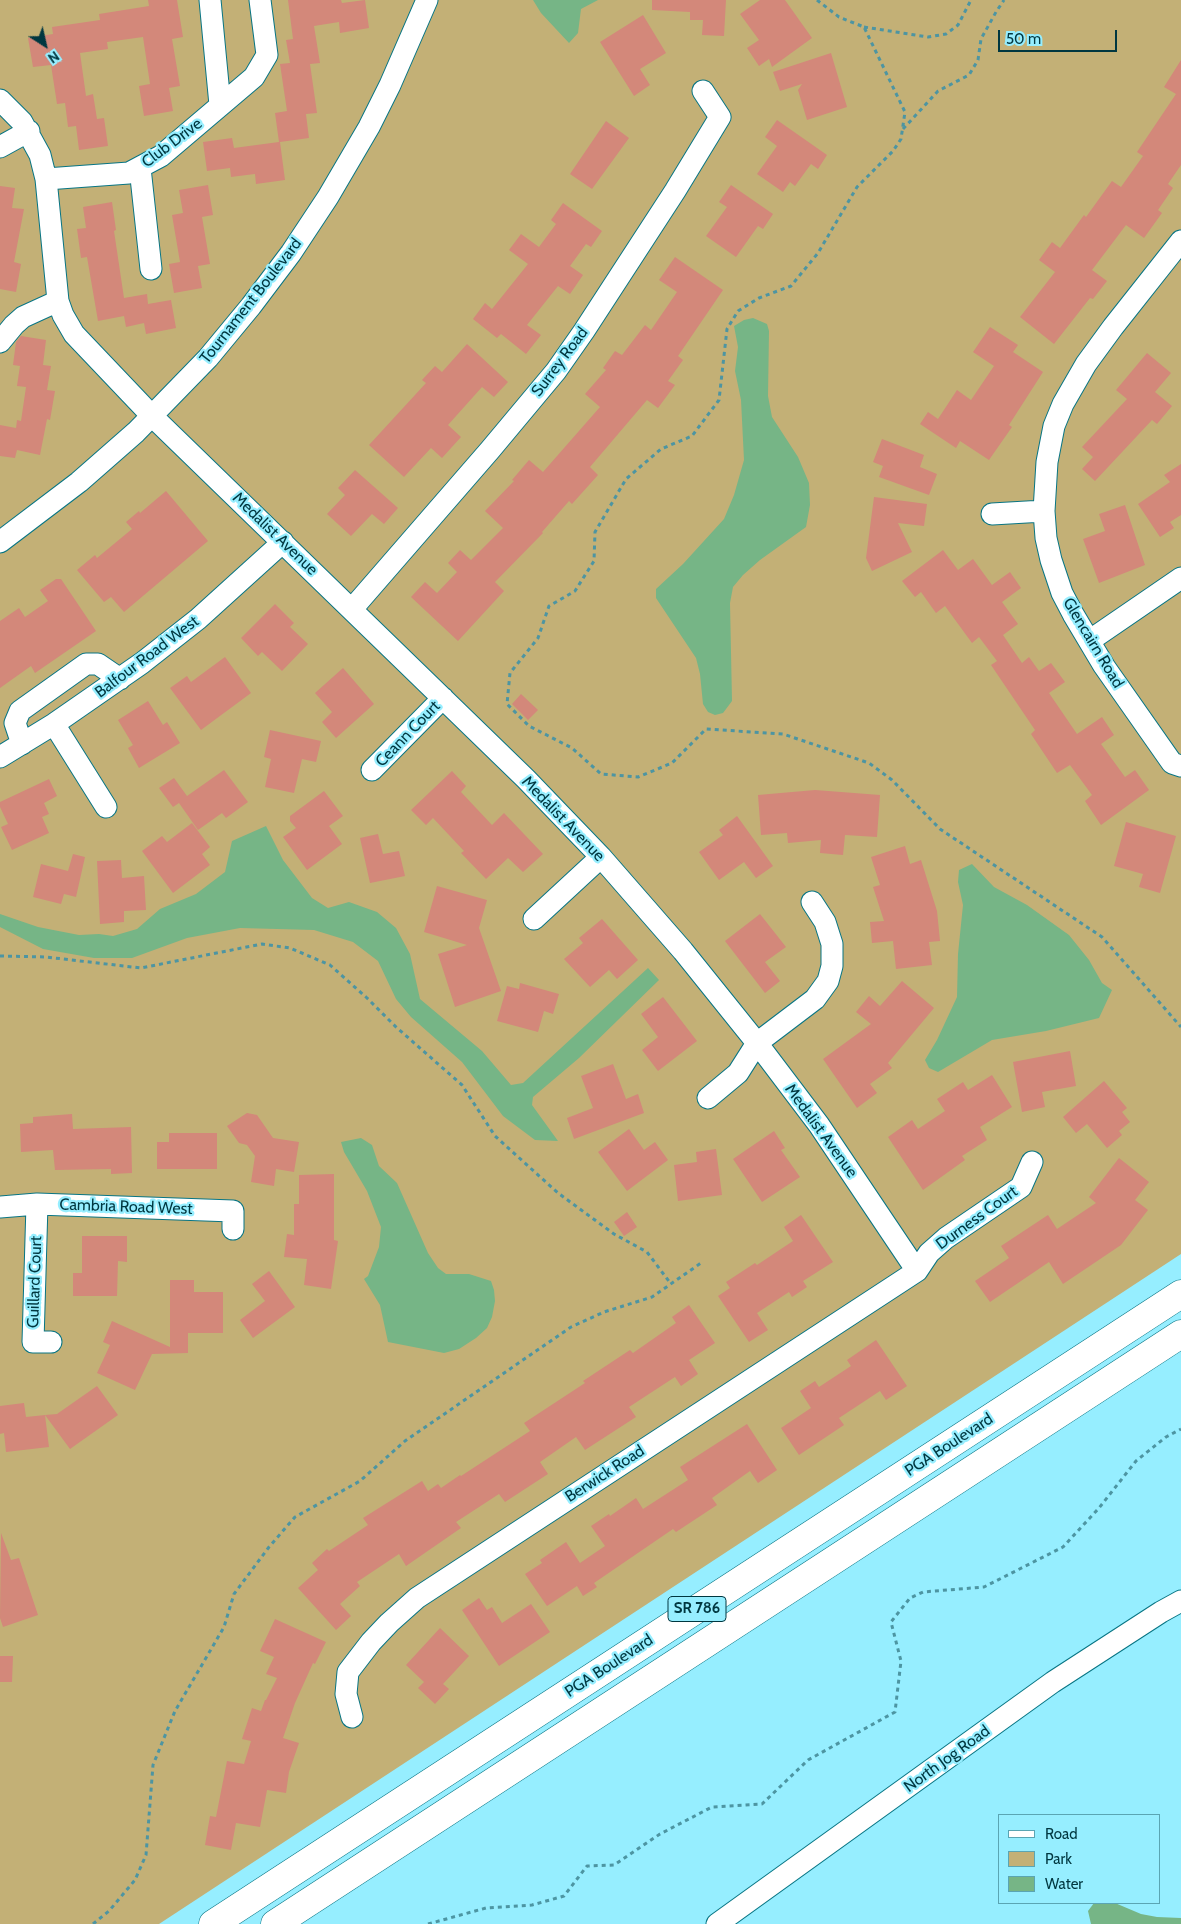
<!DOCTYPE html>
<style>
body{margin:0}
#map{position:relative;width:1181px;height:1924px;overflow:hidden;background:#96eeff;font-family:Cabin,sans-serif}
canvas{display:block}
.legend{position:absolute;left:998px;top:1814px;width:162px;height:90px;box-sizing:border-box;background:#96eeff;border:1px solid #5aa5b3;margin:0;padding:6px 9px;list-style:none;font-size:15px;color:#003740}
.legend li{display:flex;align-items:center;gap:10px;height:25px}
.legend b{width:25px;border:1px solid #5aa5b3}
.north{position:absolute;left:20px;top:20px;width:50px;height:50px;-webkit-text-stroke:4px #96eeff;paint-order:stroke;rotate:145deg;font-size:14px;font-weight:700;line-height:20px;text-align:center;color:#003740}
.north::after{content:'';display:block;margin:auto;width:18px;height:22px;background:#003740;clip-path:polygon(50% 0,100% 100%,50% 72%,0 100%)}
.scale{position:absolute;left:998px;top:30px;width:119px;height:22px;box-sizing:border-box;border:2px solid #003740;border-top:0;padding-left:6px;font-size:15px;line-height:18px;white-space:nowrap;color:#003740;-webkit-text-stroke:4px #96eeff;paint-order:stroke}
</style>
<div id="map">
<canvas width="1181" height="1924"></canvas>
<ul class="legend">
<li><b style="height:6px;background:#fff"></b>Road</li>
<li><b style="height:14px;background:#c3b076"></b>Park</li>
<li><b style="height:14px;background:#76b586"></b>Water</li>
</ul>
<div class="north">N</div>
<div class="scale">50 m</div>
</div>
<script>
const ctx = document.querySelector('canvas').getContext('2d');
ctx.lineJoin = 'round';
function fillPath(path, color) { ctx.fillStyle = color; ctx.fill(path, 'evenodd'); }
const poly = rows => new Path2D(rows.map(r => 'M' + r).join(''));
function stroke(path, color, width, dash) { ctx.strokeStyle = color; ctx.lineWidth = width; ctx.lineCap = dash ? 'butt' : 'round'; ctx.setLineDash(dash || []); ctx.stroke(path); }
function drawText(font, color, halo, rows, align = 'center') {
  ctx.font = font + ' Cabin,sans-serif'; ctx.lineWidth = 4.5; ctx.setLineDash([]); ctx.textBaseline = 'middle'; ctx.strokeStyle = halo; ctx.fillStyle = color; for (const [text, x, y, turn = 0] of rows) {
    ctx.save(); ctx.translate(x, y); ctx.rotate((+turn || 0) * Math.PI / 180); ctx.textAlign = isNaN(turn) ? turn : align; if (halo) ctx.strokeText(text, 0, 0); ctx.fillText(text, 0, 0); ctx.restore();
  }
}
fillPath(poly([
 [0,0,1181,0,1181,1254,159,1924,0,1924]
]), '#c3b076');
fillPath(poly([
 [533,0,598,0,581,9,578,33,569,43,541,13],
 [753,318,767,324,769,331,768,396,772,417,798,457,809,483,810,505,806,527,760,560,743,575,733,587,730,603,732,701,723,713,715,715,708,712,703,704,700,674,696,658,656,598,656,589,683,564,724,519,734,495,744,460,741,400,735,371,738,347,734,326,744,320],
 [266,826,283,860,312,898,328,908,349,902,377,912,396,928,410,954,420,999,482,1051,511,1085,523,1083,648,968,659,980,579,1058,533,1097,532,1105,558,1141,535,1140,503,1116,462,1062,411,1017,396,999,378,961,353,942,314,930,240,928,187,938,132,958,94,958,43,949,0,927,0,914,38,927,79,935,99,934,113,936,137,929,160,909,196,894,225,872,232,841],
 [972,864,994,887,1027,905,1069,935,1089,960,1102,983,1112,990,1099,1018,1046,1031,992,1040,938,1072,929,1068,925,1060,937,1040,957,997,958,954,963,905,958,882,959,870],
 [361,1138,372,1145,379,1166,397,1183,428,1253,438,1268,446,1274,469,1274,491,1281,494,1290,495,1301,492,1317,487,1328,476,1338,459,1349,444,1353,388,1342,380,1305,364,1279,368,1276,379,1247,381,1227,367,1191,344,1152,341,1142],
 [1094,1903,1115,1903,1141,1914,1157,1917,1181,1918,1181,1924,1091,1924,1088,1911]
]), '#76b586');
fillPath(poly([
 [148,0,177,0,183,37,172,39,180,86,169,88,173,111,144,116,139,86,150,84,143,37,107,42,108,49,80,53,86,96,93,94,97,119,104,118,108,146,79,150,76,126,68,127,65,103,57,104,51,65,33,67,28,38,53,34,52,27,100,20,99,14,149,6],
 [288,0,341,0,342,3,365,0,369,28,340,33,339,22,314,26,320,63,310,64,317,113,306,114,309,138,280,142,285,180,256,184,255,174,231,177,230,168,207,171,203,142,232,138,234,148,279,142,275,113,287,111,280,64,290,63,286,40,293,39],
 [652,0,726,0,724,36,702,35,703,20,690,20,690,12,652,10],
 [760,0,785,0,812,38,772,67,769,59,759,66,747,48,759,40,740,14],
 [643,15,666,53,640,69,650,85,634,96,600,42],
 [831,53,847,107,807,120,798,90,802,84,780,91,773,72],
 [1181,60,1181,165,1168,184,1173,188,1158,210,1162,213,1144,238,1126,225,1092,270,1107,281,1093,299,1090,298,1054,344,1020,317,1055,272,1039,260,1052,242,1060,248,1084,215,1086,217,1112,181,1121,187,1143,156,1137,152,1176,94,1164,87],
 [777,120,827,155,818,169,811,164,795,186,790,182,783,192,757,174,777,146,765,137],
 [606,121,629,138,592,189,570,174],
 [208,185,213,215,202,217,210,264,198,266,202,288,174,293,169,264,180,262,172,215,183,213,179,190],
 [731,185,773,214,763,229,758,226,736,257,706,236,727,207,719,202],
 [0,186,15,188,12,208,24,209,14,262,21,264,16,292,0,289],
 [112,202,116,230,114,231,124,298,147,294,148,304,171,300,176,328,146,334,144,323,126,327,124,316,98,321,87,257,81,258,77,229,86,228,83,207],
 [563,203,602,231,591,247,586,244,570,266,583,275,570,294,558,286,527,325,541,335,526,354,501,334,497,338,473,319,485,303,492,309,528,264,509,250,521,234,539,247,556,224,551,220],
 [675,257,723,290,678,356,683,360,668,381,675,385,658,408,647,400,590,467,598,475,572,504,569,501,542,532,543,533,495,582,504,591,458,641,411,597,425,582,437,593,457,572,448,563,460,550,471,560,503,528,485,511,514,481,512,480,529,460,543,472,600,407,585,394,606,370,603,368,615,351,622,355,645,325,651,330,677,292,659,280],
 [990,327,1018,345,1013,352,1043,372,1009,425,1012,427,989,460,960,441,956,448,920,424,928,412,938,419,957,390,971,400,994,366,973,352],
 [21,336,46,340,43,365,51,366,47,390,55,391,50,420,47,419,40,455,17,450,15,458,0,456,0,425,16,428,17,420,21,421,26,387,17,386,20,366,13,365,16,342],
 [467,344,508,382,494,397,482,387,448,425,461,437,442,458,431,448,404,477,369,445,426,383,422,380,435,366,442,372],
 [1147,353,1171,373,1155,392,1172,406,1157,424,1152,420,1095,481,1082,469,1093,457,1082,447,1127,399,1116,390],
 [882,439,924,455,920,467,937,474,929,495,879,477,883,466,873,462],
 [1181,464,1181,515,1170,522,1174,528,1160,537,1138,504,1170,482,1164,475],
 [355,470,398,508,384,524,372,514,351,536,327,514,345,495,338,488],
 [166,491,208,541,124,612,111,597,104,602,77,570,95,555,97,558,132,529,126,522,139,511,140,513],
 [874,497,927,504,924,526,898,523,912,552,872,571,866,558],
 [1125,505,1145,565,1099,583,1083,539,1105,531,1099,514],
 [943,550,958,570,973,559,992,585,1010,572,1021,588,1002,602,1018,624,1003,635,1022,663,1029,657,1039,671,1051,663,1065,682,1049,693,1077,734,1102,717,1114,735,1101,744,1125,777,1135,770,1149,790,1101,825,1085,801,1092,795,1070,765,1057,773,1031,734,1035,730,991,665,997,661,979,637,972,643,945,606,936,613,921,592,915,597,902,581],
 [56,579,61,579,96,631,35,673,31,666,0,688,0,621,19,608,25,617,48,601,40,590],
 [275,604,294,623,290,627,308,644,282,671,262,652,258,656,241,638],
 [225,657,251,693,201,730,170,688,187,676,191,682],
 [343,668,374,704,336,738,322,722,332,712,315,693],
 [521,694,538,710,528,720,512,704],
 [148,701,163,725,167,722,180,743,139,768,128,748,133,745,118,720],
 [270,730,321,741,316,762,302,759,294,793,265,787,271,759,264,757],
 [224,770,248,802,226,818,222,813,198,830,179,803,173,807,159,788,174,778,187,796],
 [452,771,466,786,461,792,492,825,504,813,543,854,523,872,508,858,486,879,461,853,464,851,433,818,426,825,411,810],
 [49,779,57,796,44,803,49,814,42,817,49,833,12,850,1,827,8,824,0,807,0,802],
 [815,790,880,795,877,837,845,835,843,855,820,853,821,840,788,843,787,833,761,835,758,795],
 [324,791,343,816,329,826,342,844,307,870,283,837,296,828,290,821,290,816],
 [737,816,773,866,756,878,744,862,719,880,699,852,723,835,719,830],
 [1126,822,1176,836,1160,893,1139,887,1143,874,1114,866],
 [192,823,210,847,202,854,210,865,173,893,142,851,162,836,167,842],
 [378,834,383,854,399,851,405,876,370,883,360,838],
 [905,846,910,864,921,860,937,911,940,941,929,942,932,965,896,969,893,941,872,943,870,922,884,921,873,887,880,885,871,857],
 [73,854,85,857,76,897,64,894,61,904,33,897,41,864,68,871],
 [121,860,122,878,144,876,146,910,124,911,124,922,100,924,97,861],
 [437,886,487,900,479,928,501,991,455,1007,438,954,467,945,424,932],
 [760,914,786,947,765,962,780,981,765,993,725,941],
 [602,919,638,960,617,979,609,970,590,987,564,959,583,943,579,938],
 [902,981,934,1008,888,1063,892,1068,870,1084,877,1093,857,1108,823,1059,871,1024,856,1012,869,996,880,1006],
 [520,983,559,994,553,1014,544,1011,538,1032,497,1021,507,986,519,989],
 [663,997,697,1041,658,1071,642,1050,658,1037,641,1014],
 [1070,1051,1076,1086,1042,1092,1045,1107,1022,1112,1013,1062],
 [613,1064,626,1099,638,1094,644,1113,574,1139,567,1118,593,1108,581,1076],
 [992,1075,1012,1107,980,1127,987,1140,962,1156,965,1160,923,1190,888,1137,912,1120,918,1129,945,1111,937,1099,963,1082,968,1090],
 [1104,1081,1127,1108,1122,1112,1130,1122,1119,1131,1122,1135,1107,1148,1087,1124,1076,1133,1063,1117],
 [247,1113,257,1115,273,1138,299,1142,294,1172,276,1169,274,1186,251,1182,255,1156,247,1145,239,1143,227,1126],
 [72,1114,73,1129,131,1127,132,1173,111,1174,111,1169,55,1170,53,1150,21,1152,20,1124,33,1123,33,1117],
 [629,1129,644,1150,655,1142,668,1160,627,1191,598,1152],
 [774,1131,785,1148,781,1150,800,1177,762,1202,733,1159],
 [169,1133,217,1133,217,1169,157,1169,157,1142,169,1142],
 [716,1149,722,1195,678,1201,674,1165,697,1162,696,1152],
 [1119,1158,1149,1182,1135,1200,1148,1210,1121,1245,1063,1284,1049,1262,990,1302,975,1281,1009,1258,1001,1246,1048,1215,1057,1229,1096,1203,1089,1197],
 [334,1174,334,1240,338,1241,331,1289,304,1285,307,1259,284,1257,287,1234,294,1235,294,1204,299,1204,299,1175],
 [627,1212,637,1227,624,1236,614,1222],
 [801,1215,833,1262,803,1281,807,1287,792,1297,789,1292,757,1313,768,1330,749,1342,718,1296,730,1288,726,1282,755,1263,757,1265,793,1241,784,1227],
 [82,1236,127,1236,127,1262,118,1261,117,1296,73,1296,73,1273,82,1273],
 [269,1271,295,1307,253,1338,240,1320,265,1301,252,1284],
 [170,1280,194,1280,194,1292,223,1292,223,1333,188,1333,188,1353,152,1354,135,1390,97,1373,110,1345,103,1342,112,1321,170,1347],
 [689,1305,715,1343,689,1360,698,1374,681,1386,675,1377,629,1407,636,1417,585,1450,576,1437,540,1462,548,1474,505,1502,499,1494,456,1522,461,1528,406,1566,399,1554,357,1582,360,1586,340,1604,351,1616,336,1630,298,1588,318,1570,312,1563,327,1549,329,1551,368,1525,363,1518,422,1481,428,1491,438,1484,441,1488,460,1475,461,1476,530,1431,524,1423,585,1383,583,1381,630,1350,633,1353,676,1323,672,1317],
 [876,1340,907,1386,886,1400,880,1391,839,1418,844,1425,799,1455,781,1428,811,1408,800,1391,815,1381,819,1387,851,1366,847,1360],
 [97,1386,118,1415,70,1449,45,1415,57,1414],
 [24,1403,26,1417,45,1415,49,1447,6,1452,4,1433,0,1434,0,1406],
 [747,1424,777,1470,758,1483,750,1471,712,1498,717,1505,676,1532,673,1529,594,1583,597,1587,583,1596,577,1586,547,1606,525,1574,542,1563,540,1560,566,1542,580,1563,605,1546,591,1526,609,1514,610,1516,636,1498,643,1509,688,1480,680,1467],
 [1,1533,11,1560,19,1558,38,1615,3,1627,0,1618],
 [479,1598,487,1610,492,1607,502,1623,531,1604,550,1632,499,1666,462,1610],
 [275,1619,326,1642,315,1664,313,1663,295,1703,283,1738,299,1743,289,1772,286,1793,267,1790,260,1827,236,1823,231,1850,205,1845,210,1816,216,1817,227,1761,244,1764,251,1741,242,1739,252,1708,261,1711,265,1700,266,1700,277,1678,266,1674,274,1657,260,1651],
 [440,1628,469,1656,443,1684,449,1689,435,1704,418,1688,424,1682,406,1665],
 [0,1656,13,1656,12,1682,0,1682]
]), '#d3887a');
const minor = poly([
 [210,0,220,105],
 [0,100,22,122,40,155,46,179,58,301,63,315,74,334,152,416,526,779,601,857,683,951,757,1043,819,1125,917,1271],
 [0,147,29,131],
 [140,168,151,269],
 [46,179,129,173,161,156,254,77,267,55,260,0],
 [1181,241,1113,327,1086,364,1063,404,1054,426,1047,462,1044,511,1046,538,1051,560,1062,593,1073,614,1104,666,1172,763,1181,766],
 [0,342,14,325,23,317,58,301],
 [992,514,1044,511],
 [0,542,79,482,136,432,208,358,251,306,291,253,328,197,369,127,390,85,427,0],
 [352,609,490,450,556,371,584,331,675,191,720,117,703,91],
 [1089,641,1181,578],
 [54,724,106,807],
 [22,744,15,723,20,711,86,664,98,664,120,679],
 [0,757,54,724,142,663,198,619,283,542],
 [372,770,443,698],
 [534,919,601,857],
 [708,1098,738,1073,757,1043,815,999,828,981,832,966,832,944,825,922,812,902],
 [37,1204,33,1342,51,1342],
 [0,1207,37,1204,233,1211,233,1229],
 [352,1717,346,1694,348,1672,371,1642,389,1623,417,1598,917,1271,929,1253,946,1238,1021,1187,1032,1162],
 [717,1924,1053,1682,1161,1612,1181,1601]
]);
const major = poly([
 [213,1924,1181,1294],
 [275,1924,1181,1334]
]);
stroke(minor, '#087584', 23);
stroke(major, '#087584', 29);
stroke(poly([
 [817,0,839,17,864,27,905,112,901,139,893,151,857,187,818,253,791,286,759,298,738,311,727,329,719,400,692,436,661,449,626,479,595,532,594,561,575,591,549,606,538,638,510,673,507,704,529,726,572,748,601,774,638,777,672,763,706,729,783,734,869,763,892,780,940,829,1102,937,1181,1027],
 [864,27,928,37,946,34,958,25,971,0],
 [903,129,938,91,969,75,978,60,981,39,996,12,1004,0],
 [0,956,46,957,141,968,262,944,290,948,330,965,367,998,396,1027,462,1085,495,1136,558,1193,614,1234,647,1252,671,1284],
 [93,1924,109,1911,135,1880,146,1855,153,1765,175,1711,224,1627,234,1594,269,1547,295,1517,360,1481,405,1441,571,1327,604,1312,652,1297,701,1263],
 [428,1924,486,1908,532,1905,564,1896,587,1866,614,1865,660,1834,712,1807,762,1804,808,1760,895,1712,901,1661,891,1622,910,1598,923,1592,984,1587,1063,1547,1099,1508,1136,1461,1166,1437,1181,1429]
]), '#4d95a2', 3, [4, 4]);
stroke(minor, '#fff', 21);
stroke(major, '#fff', 28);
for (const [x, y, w] of [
 [697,1609,58]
]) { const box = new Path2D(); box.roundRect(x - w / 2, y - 12.5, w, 25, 4); ctx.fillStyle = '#96eeff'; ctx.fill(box); stroke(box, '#003740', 1); }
drawText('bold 15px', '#003740', null, [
 ["SR 786",697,1609]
]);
drawText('16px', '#003740', '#96eeff', [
 ["Club Drive",172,143,-37],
 ["Tournament Boulevard",251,301,-52],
 ["Surrey Road",560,362,-53],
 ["Medalist Avenue",275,534,44],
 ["Glencairn Road",1093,643,59],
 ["Balfour Road West",147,657,-37],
 ["Ceann Court",408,734,-46],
 ["Medalist Avenue",563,819,46],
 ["Medalist Avenue",821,1131,54],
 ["Cambria Road West",126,1207,2],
 ["Durness Court",977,1218,-36],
 ["Guillard Court",35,1282,-88],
 ["PGA Boulevard",949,1445,-33],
 ["Berwick Road",605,1474,-33],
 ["PGA Boulevard",609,1666,-33],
 ["North Jog Road",947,1759,-36]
]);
</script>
